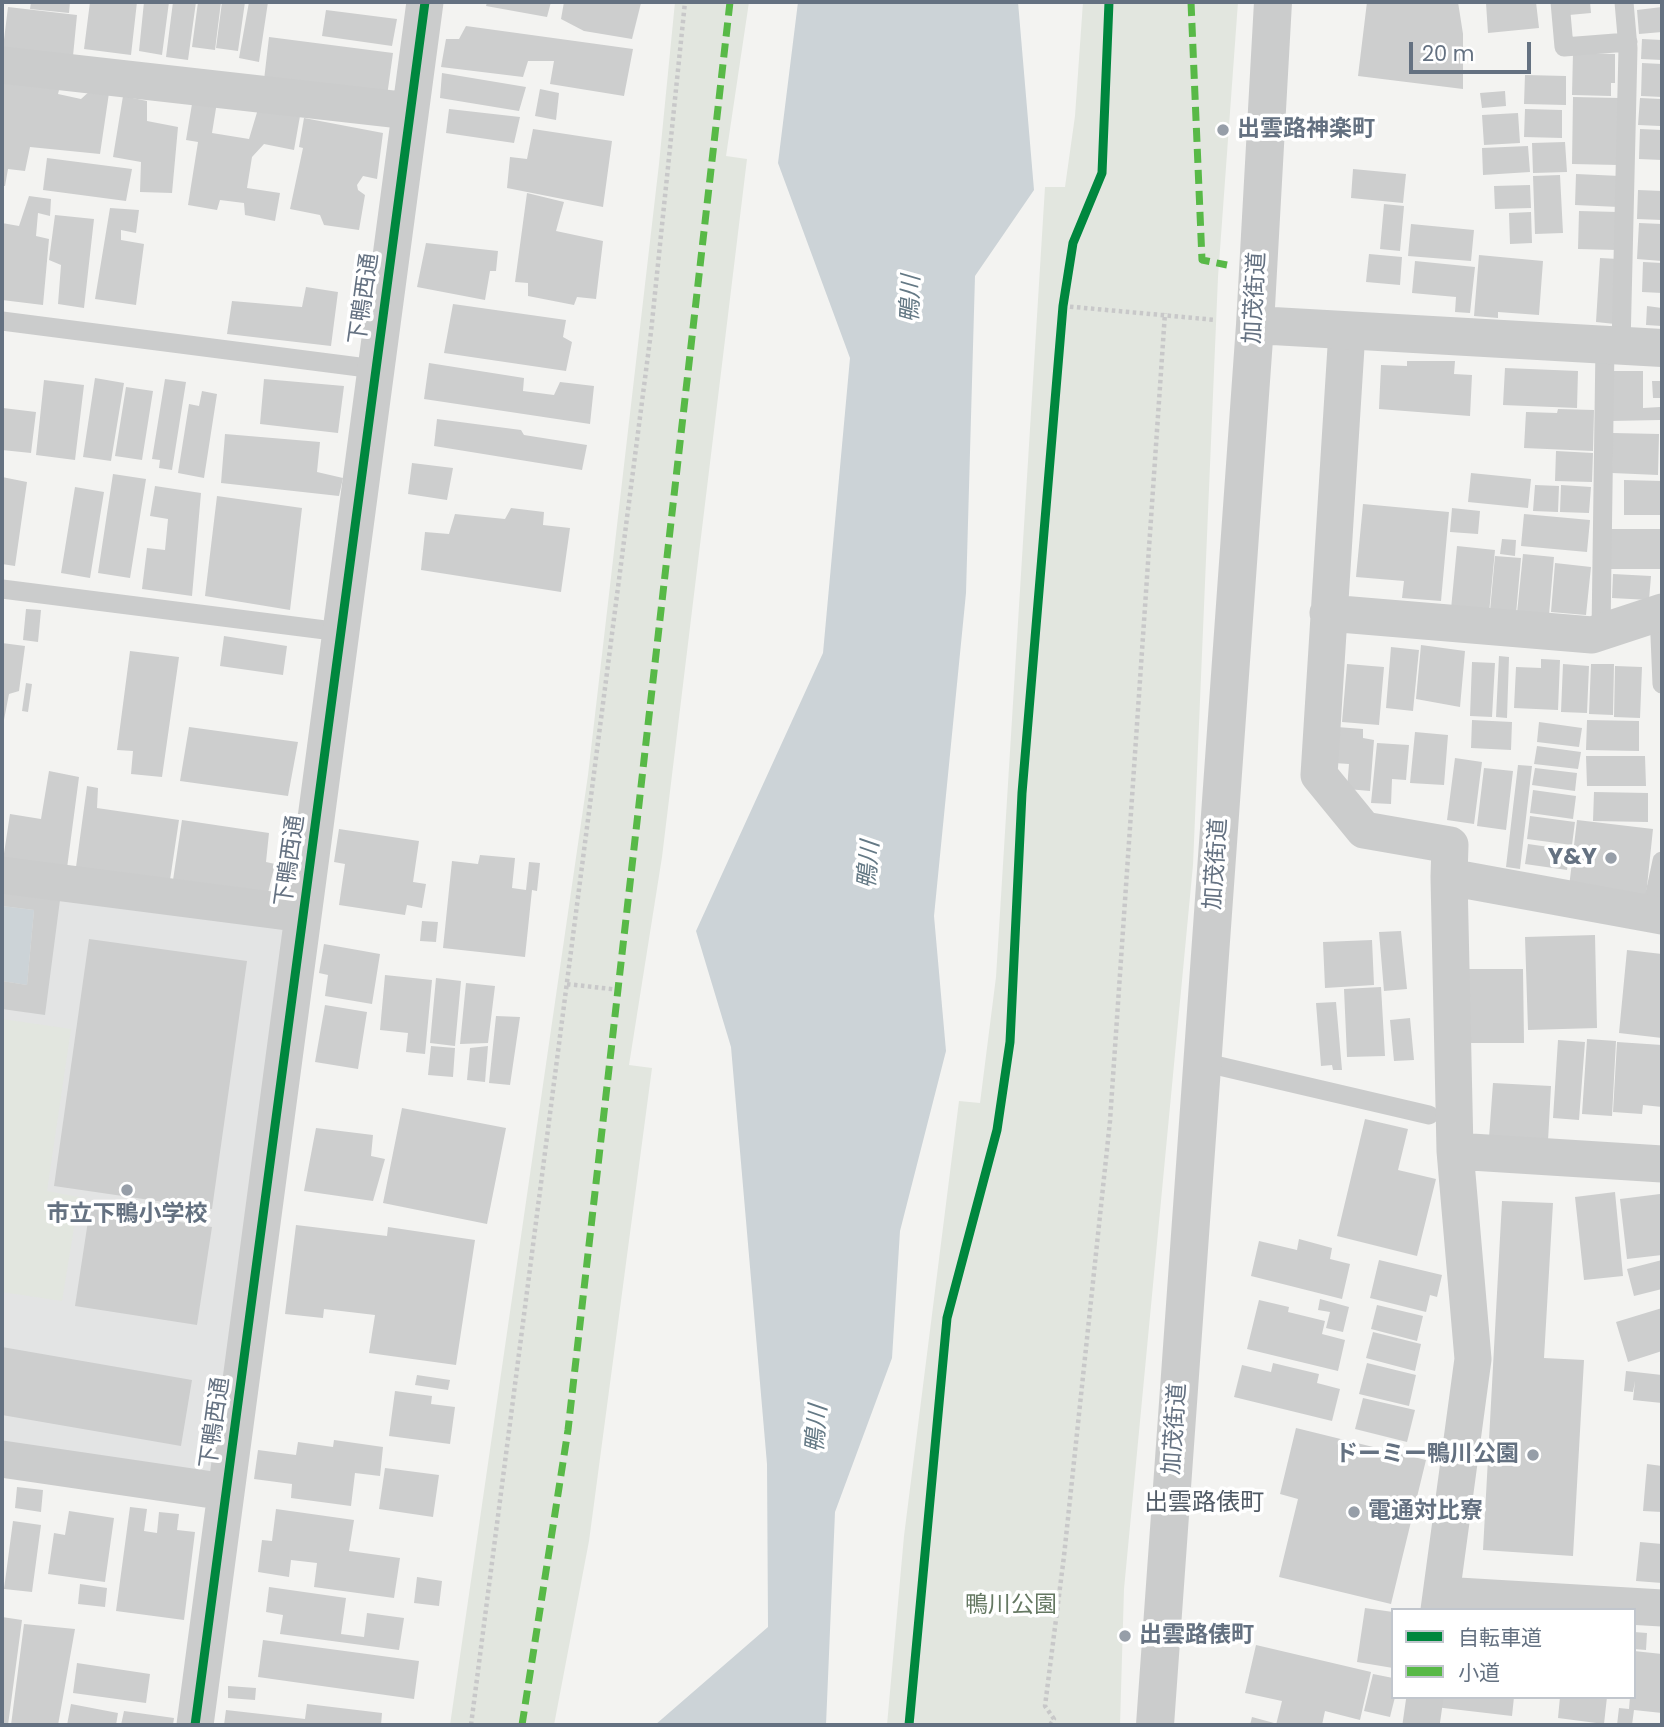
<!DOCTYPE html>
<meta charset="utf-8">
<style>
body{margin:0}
#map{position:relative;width:1664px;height:1727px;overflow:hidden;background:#f3f3f1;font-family:Poppins,"Noto Sans JP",sans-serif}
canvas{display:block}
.frame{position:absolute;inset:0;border:4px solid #647181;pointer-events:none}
.legend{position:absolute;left:1391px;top:1608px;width:245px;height:91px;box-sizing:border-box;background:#fff;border:2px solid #c1c6cd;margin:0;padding:9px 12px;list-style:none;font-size:21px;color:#647181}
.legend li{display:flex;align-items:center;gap:14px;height:35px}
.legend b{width:35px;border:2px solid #c1c6cd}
.scale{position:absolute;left:1409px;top:42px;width:122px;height:32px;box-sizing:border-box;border:4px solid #647181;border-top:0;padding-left:9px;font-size:21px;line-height:24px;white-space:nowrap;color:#647181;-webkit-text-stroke:5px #fff;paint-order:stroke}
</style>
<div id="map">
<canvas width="1664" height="1727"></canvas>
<div class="frame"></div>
<ul class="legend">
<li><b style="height:9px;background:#00873e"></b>自転車道</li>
<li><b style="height:9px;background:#58b947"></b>小道</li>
</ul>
<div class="scale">20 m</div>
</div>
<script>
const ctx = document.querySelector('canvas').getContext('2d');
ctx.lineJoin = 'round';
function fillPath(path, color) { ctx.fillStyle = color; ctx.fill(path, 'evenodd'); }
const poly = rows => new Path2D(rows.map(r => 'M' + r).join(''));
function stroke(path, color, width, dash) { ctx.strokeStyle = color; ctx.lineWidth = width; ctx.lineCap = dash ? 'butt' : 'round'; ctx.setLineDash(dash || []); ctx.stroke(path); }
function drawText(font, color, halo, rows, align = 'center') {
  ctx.font = font + ' Poppins,"Noto Sans JP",sans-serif'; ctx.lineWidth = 7; ctx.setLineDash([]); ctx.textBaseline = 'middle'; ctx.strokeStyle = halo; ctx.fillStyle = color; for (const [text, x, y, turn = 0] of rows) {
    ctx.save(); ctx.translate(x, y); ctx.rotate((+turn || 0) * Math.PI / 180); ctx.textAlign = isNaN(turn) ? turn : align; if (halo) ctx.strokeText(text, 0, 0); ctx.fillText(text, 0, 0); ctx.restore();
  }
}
fillPath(poly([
 [2,888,280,922,290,934,210,1479,2,1446]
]), '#e3e4e4');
fillPath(poly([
 [675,2,749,2,726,156,747,159,662,857,629,1065,652,1068,589,1541,554,1725,450,1725,588,775,659,164],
 [1083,2,1238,2,1218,277,1193,865,1124,1589,1120,1725,887,1725,904,1536,959,1101,980,1103,996,977,1045,187,1065,187,1075,116],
 [2,1019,71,1029,47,1191,79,1197,62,1301,2,1292]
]), '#e2e6df');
fillPath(poly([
 [798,2,1018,2,1034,190,975,276,966,593,934,916,946,1051,900,1231,892,1358,835,1512,826,1725,655,1725,768,1627,767,1464,731,1047,696,931,823,653,850,358,778,163],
 [2,906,34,910,27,985,2,981]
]), '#ccd3d7');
fillPath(poly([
 [31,2,70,2,69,13,30,9],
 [90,2,137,2,131,55,84,49],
 [144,2,169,2,162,55,139,51],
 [173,2,196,2,188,60,166,57],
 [198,2,221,2,215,50,192,47],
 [222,2,245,2,238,51,216,48],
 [249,2,268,2,259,62,239,58],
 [487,2,551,2,547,17,486,6],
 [564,2,641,3,632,39,584,31,561,19],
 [1367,2,1458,2,1463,34,1463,89,1358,76],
 [1536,2,1539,28,1488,33,1486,3],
 [1568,2,1590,2,1591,13,1569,15],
 [8,7,77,15,73,56,3,48],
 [1662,7,1662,32,1639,34,1637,10],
 [326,10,397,19,392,46,322,36],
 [466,26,633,49,624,96,550,84,554,61,528,61,523,77,441,67,446,39,459,39],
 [269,37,393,53,387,96,264,80],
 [1642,39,1662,40,1662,60,1641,59],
 [1573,53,1615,54,1615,83,1611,83,1611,96,1572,95],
 [1642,63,1662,64,1662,97,1641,96],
 [442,73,526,87,519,111,440,98],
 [1525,75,1566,76,1566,105,1524,104],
 [2,83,60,86,58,94,81,99,91,90,109,93,100,154,30,147,25,171,8,169,5,186,2,186],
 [540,89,559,93,556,120,535,116],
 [1505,91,1506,106,1482,108,1480,93],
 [123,96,147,101,147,121,178,127,172,193,140,192,141,162,113,157],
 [1573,97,1620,98,1618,165,1572,164],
 [193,98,217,102,212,133,249,139,258,109,300,116,294,150,264,144,252,157,247,188,280,193,275,221,245,215,244,203,220,200,217,210,188,205,198,142,186,140],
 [1640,98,1661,99,1660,126,1638,125],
 [449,109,520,117,514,143,446,133],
 [1525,109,1562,110,1562,138,1524,137],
 [1518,113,1520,143,1484,145,1482,115],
 [304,118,383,133,377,179,363,176,357,185,358,190,365,195,359,230,324,225,320,215,290,209,303,148,299,147],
 [533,129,612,141,603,207,507,188,510,157,527,159],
 [1640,129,1662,130,1662,160,1639,159],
 [1565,142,1567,172,1533,173,1532,143],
 [1528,146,1530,172,1483,175,1482,148],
 [47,158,132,169,126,201,43,190],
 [1353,169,1406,174,1403,203,1351,198],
 [1576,174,1620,176,1619,207,1575,205],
 [1560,175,1563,233,1535,234,1533,176],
 [1530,185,1531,208,1495,209,1494,186],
 [1638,190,1662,191,1662,220,1637,219],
 [527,193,564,202,556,231,603,241,596,299,577,297,574,305,528,296,528,283,515,282],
 [29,196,51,199,50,216,38,213,36,236,49,239,43,305,2,300,2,223,19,226],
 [1384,204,1404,206,1400,251,1380,249],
 [110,208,139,210,136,233,121,230,121,240,144,244,136,305,95,299],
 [1579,211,1618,212,1618,250,1578,249],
 [1531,212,1532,243,1510,244,1509,213],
 [55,215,94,219,84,308,58,304,61,265,49,260],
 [1639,223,1662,224,1662,261,1637,259],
 [1411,224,1474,230,1471,261,1408,256],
 [426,243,498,251,496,271,490,271,485,300,417,287],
 [1369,254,1402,257,1400,285,1366,282],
 [1479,255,1543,261,1539,315,1498,312,1498,318,1474,316],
 [1600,258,1618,259,1615,324,1596,322],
 [1415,261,1475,267,1470,313,1455,312,1456,297,1412,293],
 [1643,262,1662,263,1662,293,1642,292],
 [306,287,338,292,331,346,227,334,232,301,302,307],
 [453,304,566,320,563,337,572,342,566,371,444,353],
 [1647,306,1662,308,1662,326,1646,325],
 [1407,361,1455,361,1454,374,1472,375,1470,416,1379,409,1381,365,1407,366],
 [429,363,524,378,523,391,554,395,560,382,594,386,590,424,424,399],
 [1505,368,1578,371,1577,408,1503,405],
 [1609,371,1643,371,1643,408,1660,407,1660,420,1610,421],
 [95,378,124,383,111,461,83,457],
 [165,379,186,382,172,470,159,468,160,460,152,459],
 [264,379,344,386,338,433,260,424],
 [44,380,84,385,75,460,36,455],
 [1652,381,1662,381,1662,398,1653,398],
 [126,387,153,391,142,460,115,456],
 [202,391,217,394,204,478,178,473,189,404,199,406],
 [3,408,36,412,31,453,2,450],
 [1558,409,1594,410,1593,451,1524,448,1526,412,1557,413],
 [437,419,521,430,524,435,587,445,582,470,434,446],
 [1613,433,1659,434,1658,475,1612,473],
 [225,434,320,442,317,472,343,478,339,496,221,483],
 [1556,451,1593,453,1592,482,1555,481],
 [412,463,453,468,447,500,408,494],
 [1471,473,1531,479,1528,508,1468,502],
 [113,474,146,479,130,578,98,573],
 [2,477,27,482,15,566,2,564],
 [1624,480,1662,481,1662,515,1624,515],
 [1535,485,1559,486,1558,512,1533,511],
 [1561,485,1591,487,1589,513,1560,512],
 [155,486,201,493,192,596,142,589,147,548,165,550,168,519,150,516],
 [75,487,104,492,90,578,61,573],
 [217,496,302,508,290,610,205,596],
 [1363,504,1449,512,1441,601,1402,598,1404,581,1356,577],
 [511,508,544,512,543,525,570,528,561,592,421,570,425,532,449,534,455,514,505,519],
 [1452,508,1480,511,1478,534,1450,532],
 [1524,514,1590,520,1587,552,1521,546],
 [1610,529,1661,529,1662,569,1610,569],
 [1502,539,1516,540,1515,556,1500,554],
 [1457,546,1495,550,1489,613,1451,609],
 [1523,554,1554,557,1549,615,1517,613],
 [1495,556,1521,558,1516,614,1490,611],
 [1555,563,1591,567,1586,615,1551,612],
 [1613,574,1651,576,1649,600,1612,598],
 [26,609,41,610,38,642,23,640],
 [224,636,287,646,283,675,220,666],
 [2,643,25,646,19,691,9,694,3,725],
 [1421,645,1465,651,1460,707,1416,699],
 [1391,647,1419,650,1413,711,1386,708],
 [130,651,179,657,162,777,131,774,133,751,117,750],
 [1499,656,1509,657,1507,718,1496,717],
 [1541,659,1560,660,1558,710,1514,708,1516,667,1541,668],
 [1472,662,1495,663,1492,717,1470,716],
 [1347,664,1384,667,1379,725,1342,722],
 [1563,664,1589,666,1587,713,1561,712],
 [1591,664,1614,664,1613,715,1589,714],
 [1615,666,1642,667,1640,718,1614,717],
 [26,683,32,684,28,712,22,711],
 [1472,720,1512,722,1511,750,1471,748],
 [1587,720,1639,721,1639,751,1586,750],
 [1539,722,1582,728,1579,747,1537,742],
 [189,727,298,742,288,796,180,781],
 [1337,727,1363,729,1363,738,1374,740,1370,791,1347,789,1349,764,1334,763],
 [1415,732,1448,735,1444,785,1410,783],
 [1377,743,1409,745,1406,780,1392,779,1391,804,1371,803],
 [1537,746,1581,752,1578,769,1534,764],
 [1586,756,1645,756,1646,786,1587,786],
 [1455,758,1482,762,1474,824,1447,820],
 [1518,765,1532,766,1520,869,1506,867],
 [1484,768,1513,771,1506,830,1477,826],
 [1535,768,1577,773,1575,791,1532,785],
 [49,771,79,777,67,868,3,860,10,814,41,819],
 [87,786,98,788,97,808,179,820,170,880,76,867],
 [1533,790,1576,796,1573,819,1530,813],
 [1594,792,1648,793,1648,822,1593,821],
 [1530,816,1575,822,1572,845,1527,839],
 [182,820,269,833,266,862,275,864,268,893,173,880],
 [1577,820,1653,829,1646,896,1569,887],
 [339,829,419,841,413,882,426,884,422,908,407,905,405,915,339,905,345,864,334,862],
 [1528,844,1570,850,1567,870,1525,864],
 [480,855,515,858,512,888,526,890,529,862,540,863,537,891,532,890,525,957,443,948,452,861,478,864],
 [2,892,60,900,45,1015,2,1009,2,981,27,985,34,910,2,906],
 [422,921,438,922,436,942,420,941],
 [1401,931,1407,989,1384,991,1379,932],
 [1595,935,1597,1028,1528,1030,1525,937],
 [89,939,247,961,212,1209,54,1186],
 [1372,940,1374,985,1325,988,1323,942],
 [324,944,380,954,372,1004,325,996,328,975,319,973],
 [1627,950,1662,954,1662,1038,1619,1033],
 [1467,969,1523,969,1524,1043,1468,1043],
 [385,975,432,980,425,1054,406,1052,408,1033,380,1030],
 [436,978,461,981,455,1046,430,1043],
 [466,983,495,986,488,1043,460,1044],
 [1381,987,1385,1056,1347,1057,1344,989],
 [1336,1002,1342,1070,1333,1070,1332,1065,1321,1066,1316,1003],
 [325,1005,367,1012,358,1069,315,1062],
 [496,1016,520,1017,510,1085,489,1083],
 [1410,1018,1414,1060,1394,1061,1390,1020],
 [1587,1039,1616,1041,1612,1116,1582,1114],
 [1558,1040,1585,1042,1579,1120,1553,1118],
 [1617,1042,1662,1045,1662,1107,1643,1105,1642,1114,1613,1112],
 [431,1046,455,1048,453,1077,428,1075],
 [488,1046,485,1082,467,1080,470,1048],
 [1493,1083,1551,1086,1548,1141,1489,1138],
 [402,1108,506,1128,487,1224,383,1203],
 [1365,1119,1408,1129,1398,1170,1436,1179,1417,1256,1337,1236],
 [316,1128,373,1135,371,1156,385,1159,373,1201,304,1191],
 [1615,1192,1623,1276,1584,1280,1575,1197],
 [1660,1194,1662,1255,1627,1259,1620,1199],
 [1502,1201,1553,1203,1544,1358,1584,1360,1573,1556,1483,1550],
 [90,1208,212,1227,197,1325,75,1306],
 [296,1225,387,1236,388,1227,475,1240,456,1365,369,1353,375,1315,324,1309,323,1318,285,1314],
 [1299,1239,1332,1248,1330,1259,1350,1264,1342,1299,1251,1276,1259,1241,1297,1250],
 [1379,1260,1442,1275,1437,1297,1430,1295,1426,1312,1370,1298],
 [1662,1260,1662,1289,1634,1296,1627,1269],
 [1320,1299,1349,1307,1343,1332,1326,1328,1330,1312,1318,1310],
 [1259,1300,1289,1307,1288,1312,1325,1321,1322,1334,1345,1340,1338,1371,1247,1349],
 [1377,1305,1423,1316,1417,1341,1371,1329],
 [1662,1308,1662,1351,1628,1362,1616,1322],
 [1373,1332,1421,1344,1415,1371,1366,1358],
 [2,1347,192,1380,181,1446,2,1415],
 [1273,1363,1319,1374,1317,1383,1340,1389,1332,1421,1234,1397,1242,1365,1271,1372],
 [1367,1363,1416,1375,1409,1406,1359,1394],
 [1626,1371,1662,1375,1662,1403,1633,1400,1635,1381,1633,1392,1624,1391],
 [417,1375,450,1380,448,1390,415,1385],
 [395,1391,432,1396,431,1404,455,1407,450,1444,389,1436],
 [1363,1398,1415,1410,1407,1442,1355,1429],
 [1296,1428,1426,1460,1391,1604,1279,1577,1298,1499,1280,1494],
 [334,1440,383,1447,380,1476,355,1473,351,1506,291,1498,292,1484,254,1479,258,1450,296,1455,298,1442,333,1447],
 [1647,1464,1662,1466,1662,1512,1643,1511],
 [385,1468,439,1475,433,1517,379,1509],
 [17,1487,43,1490,41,1512,15,1508],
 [130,1507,147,1509,144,1531,157,1533,159,1512,179,1514,177,1530,195,1532,184,1620,116,1611],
 [276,1509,354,1520,349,1551,400,1558,394,1598,314,1587,317,1563,291,1560,289,1577,258,1572,262,1540,272,1541],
 [69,1511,114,1518,105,1582,48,1574,54,1533,65,1535],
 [13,1521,41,1525,32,1592,4,1589],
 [1640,1542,1662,1544,1662,1583,1636,1581],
 [417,1577,442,1581,439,1606,414,1603],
 [80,1584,107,1588,105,1607,78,1604],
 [269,1587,346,1598,341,1634,364,1637,367,1613,404,1618,399,1650,280,1634,283,1615,266,1612],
 [1365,1608,1393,1612,1393,1668,1357,1662],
 [2,1617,22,1620,8,1725,2,1725],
 [24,1624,75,1629,58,1725,11,1725],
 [1634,1632,1647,1633,1646,1650,1634,1649],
 [263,1640,419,1661,414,1699,258,1677],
 [1256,1645,1371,1672,1360,1720,1325,1711,1322,1725,1276,1725,1282,1701,1245,1693],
 [1634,1651,1662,1654,1662,1713,1634,1710,1632,1725,1617,1725,1619,1708,1629,1709,1630,1697,1634,1697],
 [77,1663,150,1674,146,1703,73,1693],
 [1373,1674,1393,1678,1395,1697,1390,1717,1364,1711],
 [228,1686,256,1688,255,1700,228,1698],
 [1436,1697,1514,1697,1512,1716,1435,1707],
 [1560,1697,1607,1697,1604,1724,1558,1718],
 [71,1704,118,1713,116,1725,67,1725],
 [307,1704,382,1713,381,1725,224,1725,226,1710,305,1719],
 [124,1711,174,1718,173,1725,121,1725],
 [1252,1717,1274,1723,1273,1725,1250,1725]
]), '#cdcece');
stroke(poly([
 [1063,306,1216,320],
 [567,984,620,990],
 [471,1725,651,332,685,2],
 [1050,1725,1054,1719,1045,1706,1064,1556,1110,1121,1165,313]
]), '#c8c8c9', 4.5, [3.5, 3.5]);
stroke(poly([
 [1560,2,1564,47,1628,42],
 [2,321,375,369],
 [1621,346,1628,48,1624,2],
 [2,589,341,632],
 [1659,613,1662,684],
 [1601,632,1605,345],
 [1651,913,1662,861],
 [1202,1062,1429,1115]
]), '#cbcccc', 19);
stroke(poly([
 [2,65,410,111],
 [1347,331,1319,775,1364,830,1450,845,1449,877,1662,916],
 [1328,613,1592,635,1662,612],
 [2,875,303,914],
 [1455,1151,1662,1164],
 [2,1459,226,1492],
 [1441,1595,1662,1608],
 [1439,1610,1473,1359,1455,1151,1449,877],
 [195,1725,425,2],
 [1421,1725,1425,1697]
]), '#cbcccc', 37);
stroke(poly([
 [1255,325,1662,348],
 [1155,1725,1255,325,1273,2]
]), '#cbcccc', 38);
stroke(poly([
 [1191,2,1202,260,1227,265],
 [522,1725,568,1430,730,2]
]), '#58b947', 7, [14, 7]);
stroke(poly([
 [195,1725,425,2],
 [909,1725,947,1318,997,1130,1010,1042,1022,793,1063,306,1073,243,1102,173,1109,2]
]), '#00873e', 9);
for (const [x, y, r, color] of [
 [1223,130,7,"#969ea8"],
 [1611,858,7,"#969ea8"],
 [127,1190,7,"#969ea8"],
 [1533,1455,7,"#969ea8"],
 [1354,1512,7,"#969ea8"],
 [1125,1636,7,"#969ea8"]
]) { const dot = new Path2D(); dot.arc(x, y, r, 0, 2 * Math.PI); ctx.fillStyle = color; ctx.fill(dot); stroke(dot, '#fff', 2.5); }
drawText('bold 23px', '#647181', '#fff', [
 ["出雲路神楽町",1237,130],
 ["Y&Y",1597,858,"right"],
 ["市立下鴨小学校",127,1215,"center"],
 ["ドーミー鴨川公園",1519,1455,"right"],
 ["電通対比寮",1368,1512],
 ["出雲路俵町",1139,1636]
], 'left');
drawText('23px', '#647181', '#fff', [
 ["加茂街道",1256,298,-87],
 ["下鴨西通",365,299,-82],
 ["下鴨西通",291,861,-82],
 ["加茂街道",1217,864,-86],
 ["下鴨西通",216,1423,-82],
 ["加茂街道",1176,1429,-86]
]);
drawText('23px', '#657862', '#fff', [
 ["鴨川公園",1011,1606]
]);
drawText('italic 24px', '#647985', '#fff', [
 ["鴨川",912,299,-88],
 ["鴨川",870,865,-85],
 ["鴨川",818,1429,-85]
]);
drawText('24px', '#515b66', '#fff', [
 ["出雲路俵町",1204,1504]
]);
</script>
